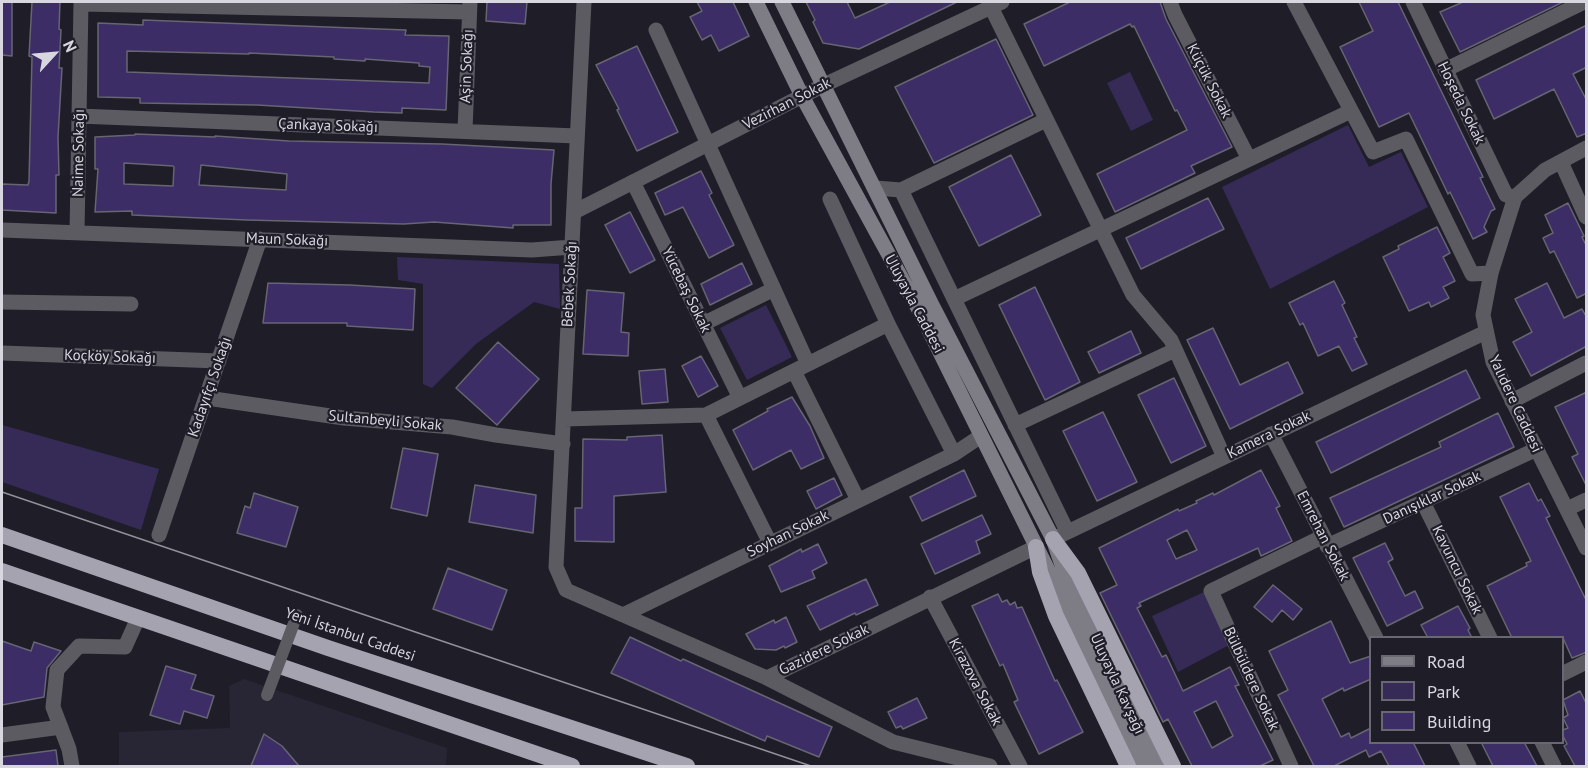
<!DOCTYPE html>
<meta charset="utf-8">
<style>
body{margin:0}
#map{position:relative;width:1588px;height:768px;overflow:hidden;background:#1f1d28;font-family:"PT Sans",sans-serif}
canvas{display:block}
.frame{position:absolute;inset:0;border:3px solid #d8d7df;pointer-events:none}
.legend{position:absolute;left:1369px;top:636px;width:195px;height:108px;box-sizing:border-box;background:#1f1d28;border:2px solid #696771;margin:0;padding:8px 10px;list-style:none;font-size:18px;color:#d8d7df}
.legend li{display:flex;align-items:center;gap:12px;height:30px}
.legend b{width:30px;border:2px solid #696771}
.north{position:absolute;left:24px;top:24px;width:60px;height:60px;-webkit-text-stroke:4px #1f1d28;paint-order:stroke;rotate:64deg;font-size:16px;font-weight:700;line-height:24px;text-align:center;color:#d8d7df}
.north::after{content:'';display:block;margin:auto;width:21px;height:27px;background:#d8d7df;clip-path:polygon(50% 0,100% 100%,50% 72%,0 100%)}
</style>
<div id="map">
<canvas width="1588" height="768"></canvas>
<div class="frame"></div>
<ul class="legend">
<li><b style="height:8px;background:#7e7d86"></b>Road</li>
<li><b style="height:16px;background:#362b57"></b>Park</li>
<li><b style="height:16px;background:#3c2d67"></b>Building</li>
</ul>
<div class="north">N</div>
</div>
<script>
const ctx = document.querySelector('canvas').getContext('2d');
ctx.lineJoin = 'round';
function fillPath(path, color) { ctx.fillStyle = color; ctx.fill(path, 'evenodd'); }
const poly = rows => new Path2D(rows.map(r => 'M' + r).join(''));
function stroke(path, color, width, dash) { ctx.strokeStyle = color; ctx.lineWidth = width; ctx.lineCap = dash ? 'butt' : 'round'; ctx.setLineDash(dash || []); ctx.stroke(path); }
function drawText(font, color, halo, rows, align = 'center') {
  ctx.font = font + ' "PT Sans",sans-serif'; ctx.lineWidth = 4.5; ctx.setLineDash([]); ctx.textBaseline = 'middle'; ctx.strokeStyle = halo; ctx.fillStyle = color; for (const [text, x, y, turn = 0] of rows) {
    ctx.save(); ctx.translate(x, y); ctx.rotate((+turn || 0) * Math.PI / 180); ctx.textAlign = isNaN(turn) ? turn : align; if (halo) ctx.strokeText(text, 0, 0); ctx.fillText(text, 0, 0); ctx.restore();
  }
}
fillPath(poly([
 [244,679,447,748,446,766,119,766,119,732,230,728,229,686]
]), '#282535');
fillPath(poly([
 [1130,72,1153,120,1131,131,1107,83],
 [1348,125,1369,167,1401,152,1428,207,1270,289,1222,187],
 [397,257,559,264,560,309,534,302,476,344,432,388,423,384,423,284,398,280],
 [766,305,792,357,747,380,720,328],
 [2,425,159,469,141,530,2,482],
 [1204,592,1229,645,1178,672,1152,616]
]), '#362b57');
const building = poly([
 [2,2,12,2,12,56,2,55,2,2],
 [32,2,60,2,59,29,61,30,59,68,62,68,58,137,59,175,56,175,56,213,2,210,2,184,28,185,29,181,32,57,29,56,32,2],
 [487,2,527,2,525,24,486,21,487,2],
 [697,2,733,2,749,36,719,51,711,35,702,40,690,17,702,11,697,2],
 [806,2,847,2,855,18,890,2,957,2,859,49,823,43,813,22,815,20,806,2],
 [1070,2,1160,2,1166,19,1232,147,1191,166,1195,173,1115,212,1097,174,1187,130,1177,110,1175,111,1134,26,1132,27,1130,24,1044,66,1024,24,1070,2],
 [1359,2,1398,2,1483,177,1480,178,1495,209,1491,211,1484,227,1487,232,1473,239,1450,192,1448,194,1409,113,1379,127,1340,47,1373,31,1359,2],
 [1463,2,1563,2,1460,52,1440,12,1463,2],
 [143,20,406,30,405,35,449,36,446,110,402,108,402,113,374,112,257,105,140,103,140,98,98,97,98,23,143,25,143,20],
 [127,51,249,54,249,53,334,57,334,59,365,61,365,59,419,63,419,66,430,67,429,83,127,72,127,51],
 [1587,25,1587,67,1573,74,1587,101,1587,133,1577,137,1554,89,1494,119,1476,80,1587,25],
 [996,39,1033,115,934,163,895,87,996,39],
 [637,46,678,132,637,151,617,110,619,109,596,65,637,46],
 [135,134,215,137,215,136,289,141,442,144,554,150,551,184,551,225,513,225,513,228,434,222,404,224,247,220,132,215,132,211,95,212,98,169,95,169,95,137,135,135,135,134],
 [124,163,173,166,174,167,173,186,124,184,124,163],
 [201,165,287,174,286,190,199,185,201,165],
 [1011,155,1041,215,979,246,949,187,1011,155],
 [701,171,712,193,709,195,734,245,709,258,683,207,665,215,655,193,701,171],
 [1208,198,1224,229,1141,269,1126,238,1208,198],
 [1568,203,1584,236,1582,237,1587,247,1587,293,1577,298,1554,251,1550,253,1543,238,1553,233,1545,215,1568,203],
 [630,212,655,260,630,273,605,225,630,212],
 [1437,227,1450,253,1443,257,1455,281,1443,287,1449,298,1431,307,1429,302,1409,311,1383,257,1399,249,1398,246,1437,227],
 [742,263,752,284,710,305,701,284,742,263],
 [1334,281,1345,303,1342,305,1357,337,1354,338,1367,364,1352,371,1339,346,1318,356,1303,323,1300,325,1289,303,1334,281],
 [268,283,350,285,415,289,413,330,347,326,347,323,263,323,268,283],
 [1547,283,1564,318,1582,309,1587,318,1587,346,1531,376,1513,342,1532,332,1515,299,1547,283],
 [1035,287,1080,382,1045,400,999,305,1035,287],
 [587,290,624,293,621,332,629,333,628,356,583,354,587,290],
 [1213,328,1240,385,1288,362,1303,393,1230,429,1187,340,1213,328],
 [1131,331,1141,353,1099,373,1088,352,1131,331],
 [498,342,539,379,497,425,456,388,498,342],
 [701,356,718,386,698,397,682,366,701,356],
 [665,369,668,402,642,404,639,371,665,369],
 [1466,370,1480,398,1331,473,1316,442,1466,370],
 [1174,378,1206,446,1171,463,1138,395,1174,378],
 [1587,392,1587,487,1572,457,1578,454,1555,407,1587,392],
 [792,397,810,426,824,458,801,469,791,450,753,470,733,430,768,411,767,409,792,397],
 [1103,412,1137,482,1097,501,1063,431,1103,412],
 [1498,413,1514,447,1344,527,1330,498,1441,447,1439,442,1498,413],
 [662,435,666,492,614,496,614,542,575,541,575,508,582,508,583,439,627,440,627,437,662,435],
 [403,448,438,454,427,516,391,508,403,448],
 [964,470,976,496,922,521,910,497,964,470],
 [1261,470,1280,506,1276,508,1292,541,1261,556,1258,548,1139,603,1141,606,1137,608,1162,657,1166,655,1183,691,1230,667,1239,685,1235,686,1273,760,1260,766,1192,766,1168,719,1163,722,1100,593,1117,585,1099,548,1178,509,1179,511,1197,503,1196,501,1213,493,1214,495,1261,470],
 [1187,530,1197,550,1176,559,1167,540,1187,530],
 [1216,701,1233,736,1212,748,1194,712,1216,701],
 [834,478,842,495,816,509,807,491,834,478],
 [1529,483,1538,501,1541,499,1550,516,1546,518,1587,602,1587,652,1572,658,1563,638,1512,638,1487,586,1527,566,1526,563,1531,561,1500,497,1529,483],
 [475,485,536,495,533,533,469,522,475,485],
 [254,493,298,507,286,547,237,533,245,506,250,508,254,493],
 [982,515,991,534,976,541,980,553,935,574,921,544,982,515],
 [1385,543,1393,559,1388,562,1405,596,1415,591,1423,608,1387,626,1353,558,1385,543],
 [818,544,827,563,812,571,815,578,781,592,769,566,801,549,802,552,818,544],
 [448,568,507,590,492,630,433,609,448,568],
 [866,579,878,605,856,615,855,613,820,630,807,606,866,579],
 [1273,585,1302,609,1293,620,1282,610,1272,622,1254,607,1273,585],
 [998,594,1002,602,1007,600,1010,605,1015,602,1017,608,1022,607,1055,681,1057,680,1083,732,1039,754,1014,702,1018,700,1003,664,1000,666,972,606,998,594],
 [1458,606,1470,628,1468,630,1472,638,1428,638,1421,625,1458,606],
 [786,617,797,642,785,648,784,646,776,650,755,649,746,634,774,620,775,623,786,617],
 [1331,621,1350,663,1371,656,1371,679,1344,691,1343,688,1322,699,1341,737,1349,733,1351,738,1371,728,1371,742,1413,742,1425,766,1389,766,1381,751,1369,757,1366,750,1334,766,1314,766,1278,695,1288,690,1269,651,1331,621],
 [630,637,681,661,683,659,832,727,819,757,767,736,765,741,611,673,630,637],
 [2,641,31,651,34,642,61,651,47,668,44,697,2,705,2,641],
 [166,666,196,675,191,689,214,696,207,718,184,711,180,724,150,715,166,666],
 [1580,691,1587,705,1587,766,1575,766,1564,746,1567,744,1563,736,1563,730,1568,728,1563,718,1568,715,1563,700,1580,691],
 [917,698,927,718,903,729,901,726,896,728,888,712,917,698],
 [264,734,282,746,299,766,251,766,264,734],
 [1481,742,1524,742,1537,766,1493,766,1481,742],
 [56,750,58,766,2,766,2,757,56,750]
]);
fillPath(building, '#3c2d67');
stroke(building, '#676572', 1.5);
stroke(poly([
 [584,2,556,567,566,590,767,678,1036,547],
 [1170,2,1175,15,1249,159],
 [1294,2,1373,152,1406,139,1472,274,1491,273],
 [1413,2,1506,195,1515,197],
 [81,4,469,12],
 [991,7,1133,295,1171,340,1224,457],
 [656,30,808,364],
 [1445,70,1584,2],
 [79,116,577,136],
 [465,131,470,2],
 [1561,162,1586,217],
 [633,182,740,398],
 [875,188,901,190,1046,120],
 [901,190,1067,531],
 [830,199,888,324,954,454,981,436],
 [2,230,532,250,572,247],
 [77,233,81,2],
 [954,299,1351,111],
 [2,302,131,304],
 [703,324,774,289],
 [2,353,219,361],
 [794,371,858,500],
 [207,398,344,418,452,427,496,435,563,444],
 [1512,401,1586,363],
 [706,415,770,543],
 [564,419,706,415,888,324],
 [1015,425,1175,350],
 [1271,434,1376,638],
 [1423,502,1490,638],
 [1567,509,1586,500],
 [159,535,260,239],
 [1053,539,1486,332],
 [1327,546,1537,449],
 [930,597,1020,766],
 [623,615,954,454],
 [1562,674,1586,662],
 [767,678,893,742,990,766],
 [2,735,61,727],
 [1457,742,1469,766],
 [1542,742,1554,766],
 [72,766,69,749,53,707,57,670,79,646,125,647,138,618],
 [1291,766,1211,591,1322,537]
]), '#5c5b61', 15);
stroke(poly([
 [1586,148,1545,170,1515,197,1491,273,1483,315,1493,362,1586,548],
 [574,212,824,85,1002,2]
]), '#5c5b61', 15);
stroke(poly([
 [756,2,802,96,919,310,1046,566,1140,766],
 [782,2,931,303,1053,539,1068,582,1156,766]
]), '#7e7d86', 15);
stroke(poly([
 [2,535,328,648,687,766],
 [1053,539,1078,573,1173,766],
 [1036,547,1040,572,1056,616,1128,766],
 [2,571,572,766]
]), '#a5a3b0', 16);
stroke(poly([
 [2,492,811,766]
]), '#929099', 1.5);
stroke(poly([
 [267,695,297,615]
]), '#5c5b61', 12);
drawText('15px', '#d8d7df', '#1f1d28', [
 ["Aşin Sokağı",467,66,-88],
 ["Küçük Sokak",1209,81,63],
 ["Hoşeda Sokak",1461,103,64],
 ["Vezirhan Sokak",787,104,-27],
 ["Çankaya Sokağı",328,126,2],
 ["Naime Sokağı",79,153,-89],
 ["Maun Sokağı",287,240,2],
 ["Bebek Sokağı",570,284,-87],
 ["Yücebaş Sokak",686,290,64],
 ["Uluyayla Caddesi",914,304,62],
 ["Koçköy Sokağı",110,357,2],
 ["Kadayıfçı Sokağı",210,387,-71],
 ["Yalıdere Caddesi",1515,404,65],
 ["Sultanbeyli Sokak",385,421,5],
 ["Kamera Sokak",1269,435,-26],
 ["Danışıklar Sokak",1432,498,-25],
 ["Soyhan Sokak",788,534,-26],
 ["Emrehan Sokak",1323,536,63],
 ["Kavuncu Sokak",1457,570,64],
 ["Yeni İstanbul Caddesi",350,635,19],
 ["Gazidere Sokak",824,650,-26],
 ["Bülbüldere Sokak",1251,679,65],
 ["Kirazova Sokak",975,682,62],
 ["Uluyayla Kavşağı",1117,684,65]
]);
</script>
